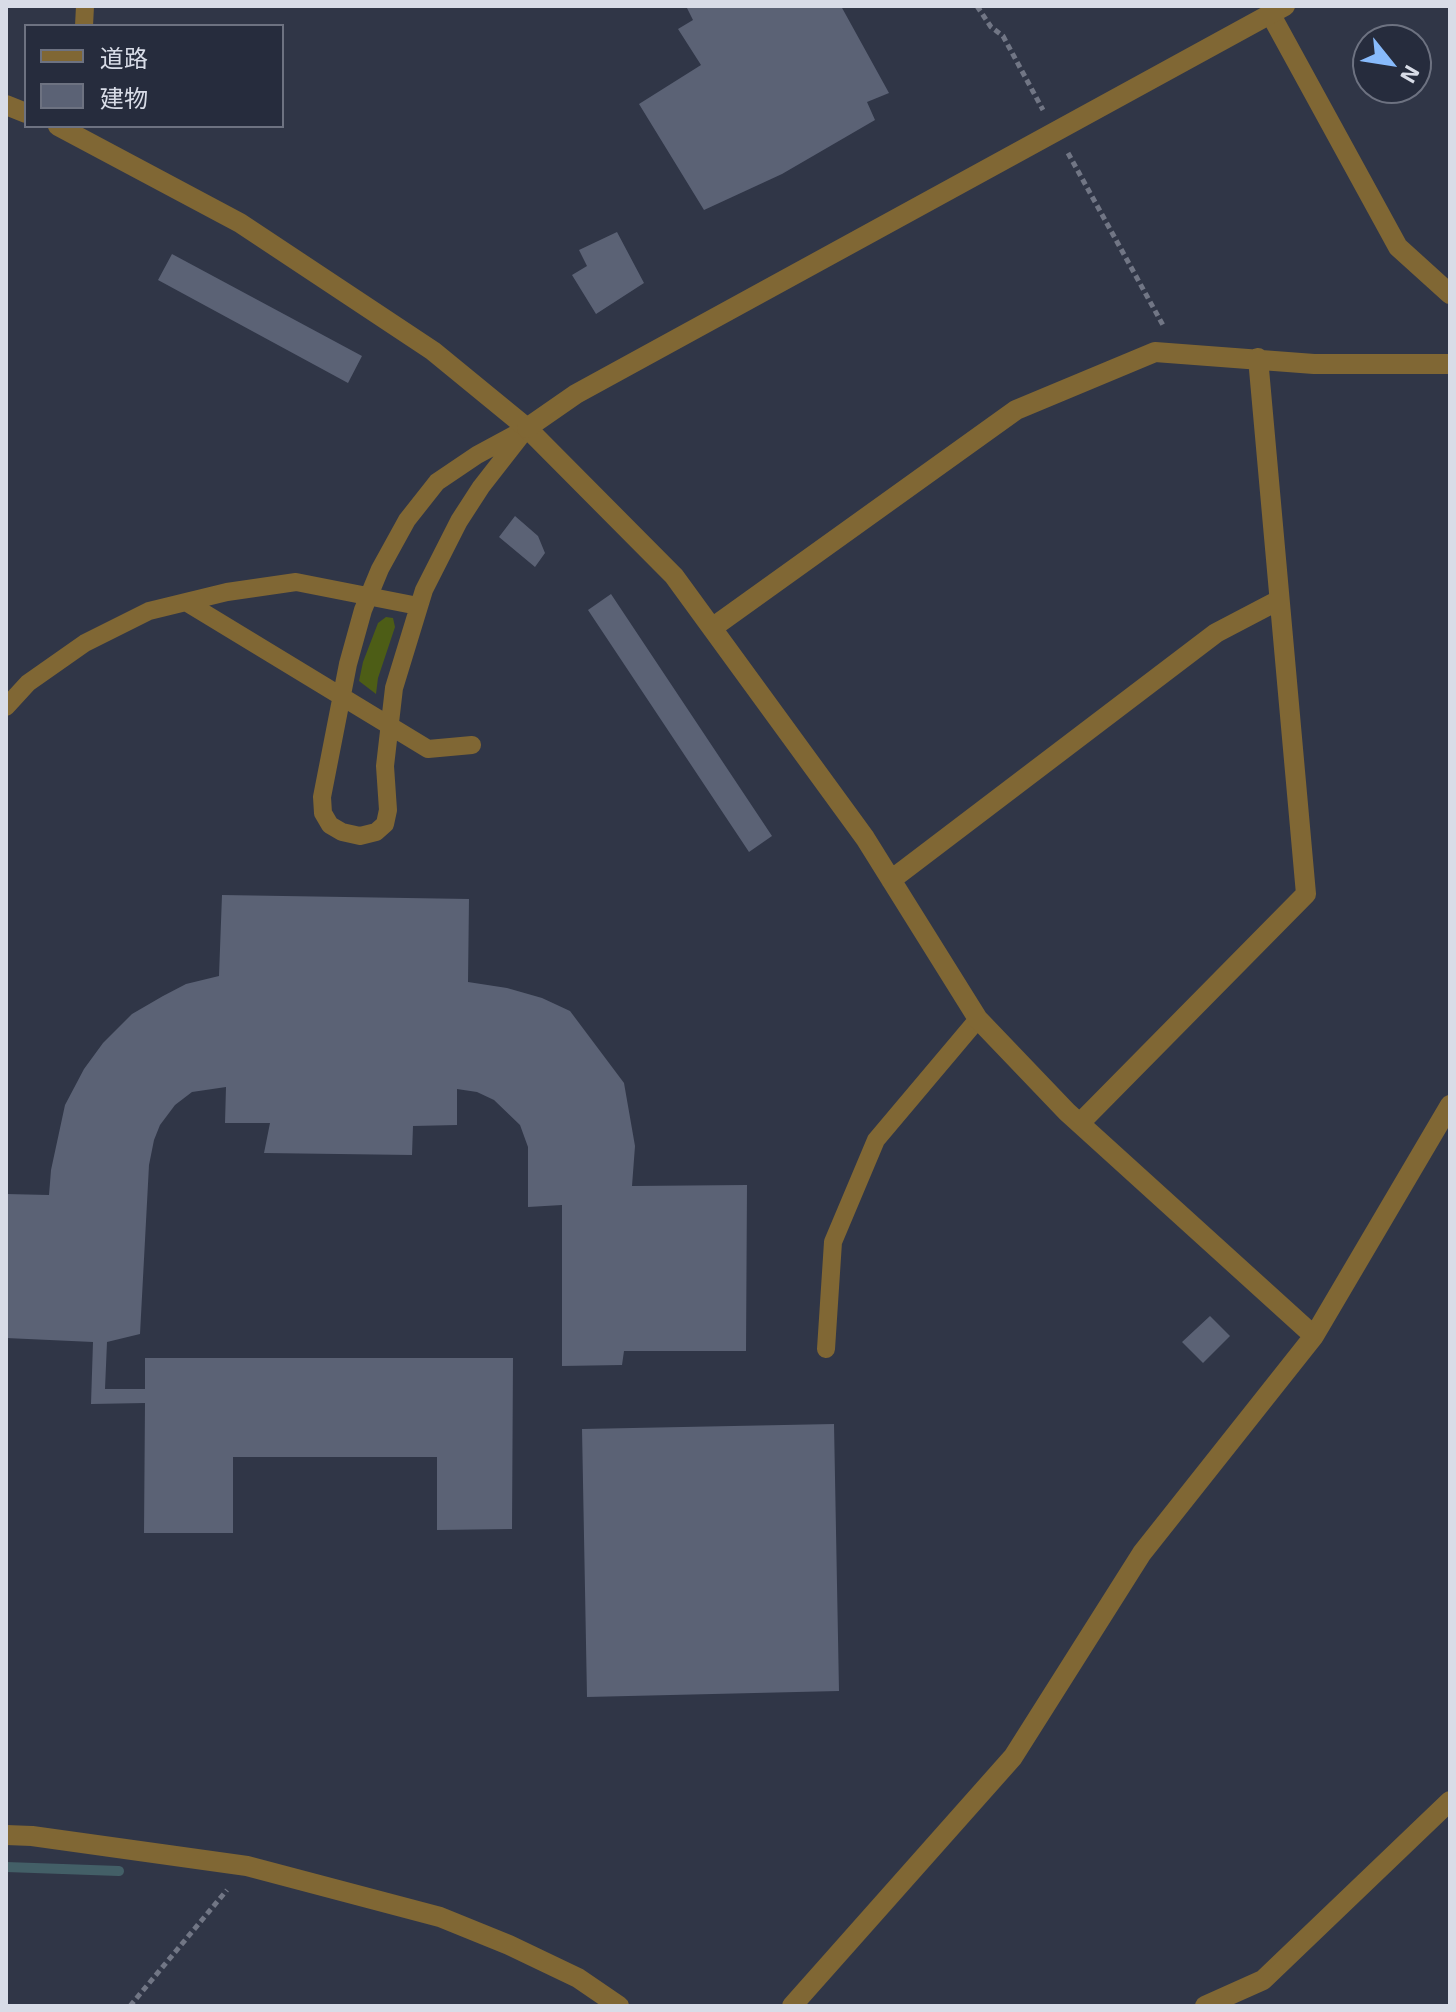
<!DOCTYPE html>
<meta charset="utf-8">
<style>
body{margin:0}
#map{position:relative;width:1456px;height:2012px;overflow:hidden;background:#303647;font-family:"Exo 2","Noto Sans JP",sans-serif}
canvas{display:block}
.frame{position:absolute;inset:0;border:8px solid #d8dce7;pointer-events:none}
.legend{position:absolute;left:24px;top:24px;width:260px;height:104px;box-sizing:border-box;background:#262c3d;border:2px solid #6d7281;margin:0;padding:10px 14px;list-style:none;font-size:24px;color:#d8dce7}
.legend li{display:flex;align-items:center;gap:16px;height:40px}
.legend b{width:40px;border:2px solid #6d7281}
.north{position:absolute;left:1352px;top:24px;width:80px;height:80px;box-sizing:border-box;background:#262c3d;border:2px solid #6d7281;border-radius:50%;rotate:120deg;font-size:22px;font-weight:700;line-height:32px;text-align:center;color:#d8dce7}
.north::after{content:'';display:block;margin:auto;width:28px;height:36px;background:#88bbfc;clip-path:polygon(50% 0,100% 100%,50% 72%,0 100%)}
</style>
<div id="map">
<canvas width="1456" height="2012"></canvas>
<div class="frame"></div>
<ul class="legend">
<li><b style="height:10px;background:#806734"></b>道路</li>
<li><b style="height:22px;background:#5b6275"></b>建物</li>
</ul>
<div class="north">N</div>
</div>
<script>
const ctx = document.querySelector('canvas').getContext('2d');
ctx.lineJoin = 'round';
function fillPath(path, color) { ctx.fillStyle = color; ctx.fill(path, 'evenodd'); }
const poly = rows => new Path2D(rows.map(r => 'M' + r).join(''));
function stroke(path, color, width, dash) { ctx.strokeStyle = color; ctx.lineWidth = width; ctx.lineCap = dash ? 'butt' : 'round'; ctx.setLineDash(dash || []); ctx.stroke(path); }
fillPath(poly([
 [386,617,393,618,395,627,378,678,376,694,359,681,363,662,378,623]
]), '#4d5d16');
stroke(poly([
 [6,1867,119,1871]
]), '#435f67', 10);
fillPath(poly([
 [686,6,841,6,889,93,867,102,875,120,782,174,704,210,639,104,701,65,678,29,693,20],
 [617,232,644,283,596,314,572,275,587,266,579,250],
 [172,254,362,356,348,383,158,280],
 [515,516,538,536,545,553,535,567,499,537],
 [611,594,772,836,749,852,588,610],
 [222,895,469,899,468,982,507,988,542,998,570,1011,624,1083,635,1146,632,1186,747,1185,746,1351,624,1351,622,1365,562,1366,562,1205,528,1207,528,1147,520,1125,494,1100,477,1092,457,1089,457,1125,413,1126,412,1155,264,1153,270,1123,225,1123,226,1087,192,1092,175,1105,160,1125,154,1140,149,1165,140,1334,107,1342,105,1389,145,1389,145,1358,513,1358,512,1529,437,1530,437,1457,233,1457,233,1533,144,1533,145,1403,91,1404,93,1342,6,1338,6,1194,49,1195,51,1170,65,1105,84,1069,103,1043,132,1014,163,996,186,984,219,976],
 [1210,1316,1230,1336,1203,1363,1182,1342],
 [834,1424,839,1691,587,1697,582,1429]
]), '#5b6275');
stroke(poly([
 [977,6,991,27,1003,36,1043,110],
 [1068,153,1164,327],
 [130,2006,227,1890]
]), '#717685', 5, [6, 4]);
stroke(poly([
 [84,26,85,6],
 [527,428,481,487,459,521,424,590,394,688,385,766,388,810,385,824,376,832,360,836,342,832,330,825,323,813,322,797,348,664,363,610,380,569,407,520,437,482,477,455,527,428],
 [186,602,428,749,472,745],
 [6,707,28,683,85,643,149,611,227,592,296,582,418,606],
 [826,1349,833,1242,876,1140,978,1019]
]), '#806734', 18);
stroke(poly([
 [1271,15,1398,247,1450,294],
 [6,105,26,113],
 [58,126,240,223,433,351,527,428,674,576,865,838,978,1019,1067,1112,1314,1336],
 [712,628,1016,410,1155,352,1314,364,1450,364],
 [891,880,1216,633,1279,600],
 [1080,1123,1306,894,1258,358],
 [6,1835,32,1836,247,1866,440,1917,509,1945,578,1978,619,2006],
 [792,2006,1013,1757,1142,1553,1314,1336,1450,1105],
 [1205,2006,1263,1980,1450,1801]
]), '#806734', 20);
stroke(poly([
 [527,428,576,394,1285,6]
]), '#806734', 20);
</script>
